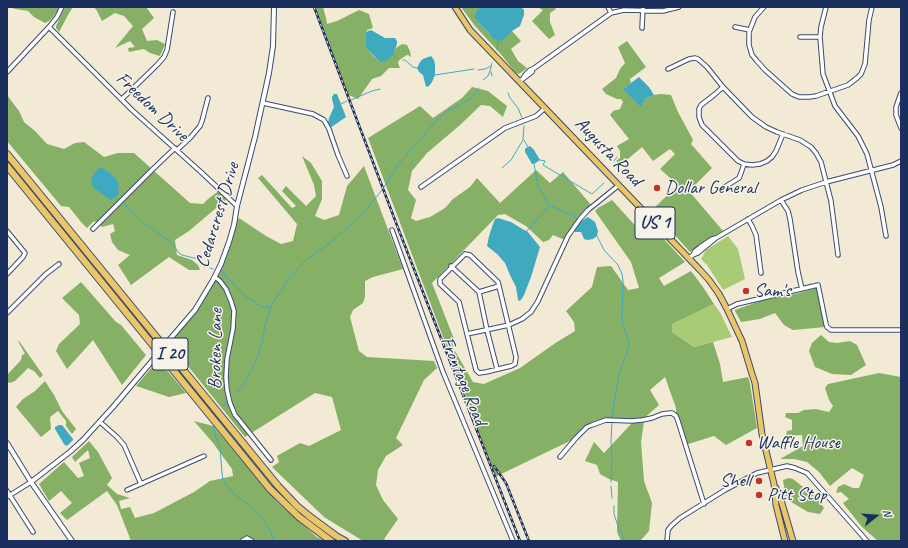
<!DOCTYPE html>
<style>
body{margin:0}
#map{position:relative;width:908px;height:548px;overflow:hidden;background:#f2ead4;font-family:Caveat,sans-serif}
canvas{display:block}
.frame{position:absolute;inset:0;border:8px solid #1b2f5e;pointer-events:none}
.north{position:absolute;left:856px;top:496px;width:40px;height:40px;-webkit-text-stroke:3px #f7f3e8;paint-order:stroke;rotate:73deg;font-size:11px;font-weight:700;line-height:16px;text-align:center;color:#1b2f5e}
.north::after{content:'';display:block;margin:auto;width:14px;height:18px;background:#1b2f5e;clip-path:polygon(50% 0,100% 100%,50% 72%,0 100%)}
</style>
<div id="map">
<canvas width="908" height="548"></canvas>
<div class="frame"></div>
<div class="north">N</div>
</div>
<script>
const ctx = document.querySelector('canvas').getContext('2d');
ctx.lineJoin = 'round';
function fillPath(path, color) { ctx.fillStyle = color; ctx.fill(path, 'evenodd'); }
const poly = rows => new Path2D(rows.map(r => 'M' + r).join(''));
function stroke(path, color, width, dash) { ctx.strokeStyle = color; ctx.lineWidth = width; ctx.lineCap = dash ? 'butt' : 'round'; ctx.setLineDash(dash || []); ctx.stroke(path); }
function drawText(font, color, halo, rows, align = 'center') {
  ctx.font = font + ' Caveat,sans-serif'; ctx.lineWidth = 3; ctx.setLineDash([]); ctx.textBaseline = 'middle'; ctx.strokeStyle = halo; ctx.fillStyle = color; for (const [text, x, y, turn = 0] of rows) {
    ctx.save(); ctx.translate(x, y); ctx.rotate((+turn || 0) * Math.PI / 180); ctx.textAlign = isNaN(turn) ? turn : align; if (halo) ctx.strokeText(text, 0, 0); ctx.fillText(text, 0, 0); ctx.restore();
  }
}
fillPath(poly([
 [728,236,738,249,745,279,723,290,707,265,701,259,706,250],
 [714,304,721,314,732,337,694,347,672,332,672,324]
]), '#a8cc75');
fillPath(poly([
 [10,7,60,7,53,17,49,21,45,23,34,17,28,11,15,9],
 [65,7,73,7,68,15,59,32,56,28,56,26],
 [94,7,146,7,154,18,142,29,147,41,157,40,165,44,160,56,150,53,144,49,129,52,128,48,135,47,130,41,115,48,133,26,124,16,115,13,102,21,97,11],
 [314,7,323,7,326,18,327,24,337,21,359,10,369,14,373,28,367,30,366,36,366,47,373,56,379,61,393,53,396,48,402,44,407,45,410,51,411,57,408,55,407,55,399,60,398,63,400,68,389,68,381,76,372,79,358,99,346,94],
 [461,7,482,7,476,11,475,14,475,19,489,33,509,33,512,31,521,41,511,49,518,61,527,68,522,72,519,74,516,73,499,52,475,26],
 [537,7,554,7,556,9,550,13,550,22,555,35,549,39,532,21,543,10],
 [627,41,646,67,630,79,631,83,623,89,645,99,654,95,661,94,671,95,678,112,693,140,691,144,712,168,689,191,723,231,708,239,690,252,652,210,678,185,660,169,675,154,670,149,653,161,642,147,622,164,616,161,620,158,620,151,617,146,629,139,610,115,613,111,620,109,623,102,621,99,617,99,606,94,602,89,616,78,620,69,625,63,618,47],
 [472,87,488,91,507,106,503,117,490,106,481,105,460,125,427,153,412,171,408,190,416,200,411,218,416,221,430,217,445,208,453,199,470,187,477,178,500,203,536,170,550,183,563,172,592,206,565,240,553,235,549,240,543,242,526,226,517,221,505,214,498,215,432,283,456,344,448,350,368,138,420,106,433,118,462,98],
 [7,95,19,111,24,122,35,131,47,144,64,149,75,143,84,142,104,157,118,153,134,153,190,203,203,204,208,199,220,190,228,198,189,231,175,240,177,255,192,260,198,265,200,270,189,270,169,257,131,285,118,265,130,255,118,250,112,242,110,234,115,231,113,224,102,227,94,221,87,228,81,222,69,207,61,206,7,141],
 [302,156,311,163,322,181,322,199,315,216,324,220,339,215,347,186,364,166,403,269,373,277,365,281,365,297,363,303,353,310,350,317,359,351,367,357,434,361,437,368,424,380,396,438,403,445,386,456,378,470,376,485,383,500,398,519,384,539,387,541,363,541,324,517,272,467,279,462,277,456,300,443,309,446,341,430,332,397,315,393,245,437,171,345,178,333,196,311,217,278,225,260,236,227,237,221,239,218,266,236,281,244,293,241,297,224,258,178,262,175,292,208,296,206,282,191,286,186,306,206,316,196,314,185],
 [612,200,641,232,652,226,685,262,659,278,664,286,691,271,703,287,714,304,672,324,672,332,694,347,713,342,720,364,723,382,748,377,750,384,757,428,726,445,714,436,685,445,676,416,676,408,665,377,650,390,659,405,642,420,611,420,592,425,576,438,495,477,447,355,455,351,473,382,484,384,520,368,554,344,575,331,574,322,566,311,592,287,597,267,611,266,628,290,639,288,631,262,595,211,598,208],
 [81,282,116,322,121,325,146,355,122,385,93,340,67,369,56,351,59,344,80,324,79,315,62,298],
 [817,288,825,327,793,330,784,325,775,313,760,319,741,322,735,311,735,310,760,301,799,293],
 [821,335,829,342,837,343,850,341,857,345,866,365,851,375,832,374,815,367,809,351,812,343],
 [18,341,19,341,43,375,40,378,34,371,28,368,15,381,10,383,7,382,7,375,21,360,22,355,25,354],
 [158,360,181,387,186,393,169,397,136,386],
 [879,373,901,377,901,541,878,541,862,527,846,507,843,503,849,499,841,492,836,493,838,487,844,484,853,488,859,488,864,475,852,468,830,486,819,472,807,462,794,459,780,459,803,446,802,435,786,436,787,431,792,430,792,420,785,417,786,413,798,413,804,410,816,409,829,412,833,406,829,400,825,388,828,384],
 [45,381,54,395,62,411,76,429,72,434,66,426,66,421,58,411,50,417,51,429,41,437,16,407,23,399,35,391],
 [194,421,213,426,278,503,317,537,325,541,203,541,199,540,198,541,131,541,117,505,107,491,67,520,60,513,72,503,61,491,49,501,39,484,64,462,78,478,84,476,79,463,90,458,88,450,75,462,72,457,89,441,98,452,112,478,107,485,117,494,130,498,119,501,121,509,130,507,135,518,154,513,194,492,210,481,233,476,232,469,213,443],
 [644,421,641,442,644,481,652,503,649,531,641,540,639,541,621,541,617,532,618,482,609,479,600,474,597,465,585,461,594,442,604,453,632,423],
 [789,478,793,479,817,498,824,508,820,514,808,512,786,499,783,480]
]), '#86b066');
fillPath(poly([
 [482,7,521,7,524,10,524,15,520,26,512,31,503,40,498,41,492,38,489,33,475,19,475,14,476,11,478,9],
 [371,30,385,38,395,38,397,41,397,44,393,55,386,61,381,62,379,61,370,52,366,47,366,33,368,31],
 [431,56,434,60,435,65,435,75,432,82,429,86,426,87,423,75,419,72,417,68,420,62,423,59],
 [639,77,649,87,654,95,645,99,641,107,623,89],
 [334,94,337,94,346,117,330,128,328,123,329,118,334,107,332,99,332,97],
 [530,146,534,150,540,160,534,164,532,164,525,152,525,149,526,148],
 [99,168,102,168,109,172,117,180,119,184,118,190,119,194,116,197,111,200,106,197,94,188,91,183,91,179,94,174],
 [588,217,595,222,598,231,597,236,593,239,587,240,584,239,581,232,575,232,574,231,574,229,580,222],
 [498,218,511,222,524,230,527,231,540,247,531,277,524,295,521,300,519,301,518,300,516,287,510,275,505,263,497,254,487,246,489,236,493,224,495,219],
 [59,425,62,425,73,439,73,440,68,445,66,446,64,444,55,429,55,427]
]), '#3faabf');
stroke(poly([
 [497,50,498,41],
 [393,55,395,56,399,60],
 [403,60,405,60,413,67,417,68],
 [478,70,485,69,491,66],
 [491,72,492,76],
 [435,75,474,69],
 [483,80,488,76,490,71,492,63],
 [508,93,510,98,518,108,522,118],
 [351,100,372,91,380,89],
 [341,104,347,101],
 [524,140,528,147],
 [540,160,545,161,543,165,592,194,604,183],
 [614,161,617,157],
 [534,164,538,186,549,205,574,216,577,219],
 [502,168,511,160,523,140,524,126],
 [384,187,397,166,437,120,448,111,468,100,476,93,479,88],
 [114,197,117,199],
 [122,202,144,223,171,242,179,253,182,255,198,259,204,267],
 [527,231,549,206],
 [597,236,604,250,618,265,622,274,623,280,622,319,629,344,627,353,619,373,612,417],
 [210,268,213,269],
 [221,269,224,274,242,293,247,297,262,307,269,307],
 [237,393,247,379,257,359,262,343,265,325,270,310,270,307,271,306,276,298,282,290,287,280,307,259,331,242,362,215,382,190],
 [223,406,227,402],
 [214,426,215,435,220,448,222,473,223,480,227,486,234,494,254,509,262,518,271,532,274,541],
 [611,482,612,456,611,441,612,422],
 [611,486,612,498],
 [614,506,614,514,618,526,625,541]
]), '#3faabf', 1);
const minor = poly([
 [608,7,611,13],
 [764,7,755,17,749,32,749,45,752,55,757,61,765,70,792,94,799,97,809,97,816,96,848,85,857,78,861,74,865,64,869,20,872,7],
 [826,7,821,27,820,37,823,74,835,106,858,136,867,154,881,207,886,236],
 [49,27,132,110,202,173,237,206],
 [735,27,750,30],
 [642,28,643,7],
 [800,37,820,37],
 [668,69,689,59,695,58,698,59,707,67,723,87,752,117,766,127,777,132,800,140,811,147,816,153,821,162,831,201,838,255],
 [7,72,49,27,57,17,62,7],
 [523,78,525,75,530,70,533,69,611,13,624,10,663,11,679,7],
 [520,81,532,72,533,69],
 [723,87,714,95,701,105,699,109,699,117,702,125,738,161,744,164,752,165,760,164,767,161,772,157,776,151,783,134],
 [901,93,896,107,896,115,901,128],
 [122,99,157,65,164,57,167,50,173,12],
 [263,103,313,114,324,120,329,129,338,155,347,176],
 [177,150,190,138,200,126,202,121,208,98],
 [421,187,505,128,536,116,545,108],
 [720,190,739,178,741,173,744,164],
 [781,200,788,211,790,219,798,272,802,289],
 [748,219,752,226,756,235,761,273],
 [93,229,154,168,175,148],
 [392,230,443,372,513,541],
 [7,231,25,253,23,257,7,274],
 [716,238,781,200,802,190,826,182,893,165,901,161],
 [465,254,470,255,498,282,516,357,515,364,511,366,486,372,479,373,476,370,459,302,440,284,440,279,465,254],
 [689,258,693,255,698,253,716,238,712,239,700,247,695,251,693,255],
 [451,266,479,292,487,330,497,369],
 [215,277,220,281,226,289,231,301,234,311,233,329,227,359,226,377,227,390,230,403,235,415,240,421,271,460],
 [479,292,499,286],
 [727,309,737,304,818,285,826,324,827,327,831,330,901,330],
 [7,313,46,274,59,264],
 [467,334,509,325,522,319,531,312,538,301,568,236,580,219,588,210,619,185],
 [100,422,117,437,124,445,141,484],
 [560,457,576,438,587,427,592,425,606,420,632,421,642,420,652,418,662,414,670,413,672,413,676,416,678,421,704,504],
 [127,490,204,456],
 [7,491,33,532],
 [7,497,31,482],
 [242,541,247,538,252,541],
 [667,541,668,530,671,526,680,518,725,490,757,473,787,466,795,468,807,473,867,541]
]);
const tertiary = poly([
 [170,339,195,310,213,280,221,264,229,242,234,225,237,206,255,137,269,73,273,46,274,7],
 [7,443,31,482,72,541],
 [31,482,71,451,83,440,113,407,152,361]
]);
const primary = poly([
 [455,7,470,30,700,270,709,280,719,294,727,309,742,341,752,374,755,383,762,434,774,484,776,505,785,541],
 [776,488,781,500,793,541]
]);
const motorway = poly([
 [7,154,278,486,297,506,309,516,336,536,345,541],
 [7,166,270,489,299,517,331,541]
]);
stroke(minor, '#3b4b70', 5.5);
stroke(tertiary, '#3b4b70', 6);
stroke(primary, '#3b4b70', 7);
stroke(motorway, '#3b4b70', 8);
stroke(minor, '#fff', 3.5);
stroke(tertiary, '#fff', 4);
stroke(primary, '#ebc669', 5);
stroke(motorway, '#ebc669', 6);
const rail = poly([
 [314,7,398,228,520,541],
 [494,466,506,483,529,541]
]);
stroke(rail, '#1b2f5e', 2.5);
stroke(rail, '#f7f3e8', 1, [3]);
const tertiaryBridge = poly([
 [152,361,170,339]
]);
stroke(tertiaryBridge, '#3b4b70', 6, []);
stroke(tertiaryBridge, '#fff', 4);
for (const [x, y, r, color] of [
 [657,188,4,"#c8321e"],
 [746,291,4,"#c8321e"],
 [749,443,4,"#c8321e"],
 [759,481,4,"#c8321e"],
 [759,495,4,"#c8321e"]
]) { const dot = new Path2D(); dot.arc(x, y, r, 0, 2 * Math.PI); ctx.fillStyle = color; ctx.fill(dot); stroke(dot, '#f7f3e8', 1.5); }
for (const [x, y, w] of [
 [655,223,40],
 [170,354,36]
]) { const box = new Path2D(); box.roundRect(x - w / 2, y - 16, w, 32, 3); ctx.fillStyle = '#f7f3e8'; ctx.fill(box); stroke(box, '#1b2f5e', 1); }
drawText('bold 18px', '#1b2f5e', null, [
 ["US 1",655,223],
 ["I 20",170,354]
]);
drawText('19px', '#1b2f5e', '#f7f3e8', [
 ["Freedom Drive",152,107,43],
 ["Augusta Road",608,152,46],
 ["Cedarcrest Drive",218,215,-73],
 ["Broken Lane",216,349,-89],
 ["Frontage Road",463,381,68]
]);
drawText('19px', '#1b2f5e', '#f7f3e8', [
 ["Dollar General",665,188],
 ["Sam's",754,291],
 ["Waffle House",757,443],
 ["Shell",751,481,"right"],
 ["Pitt Stop",767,495]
], 'left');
</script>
